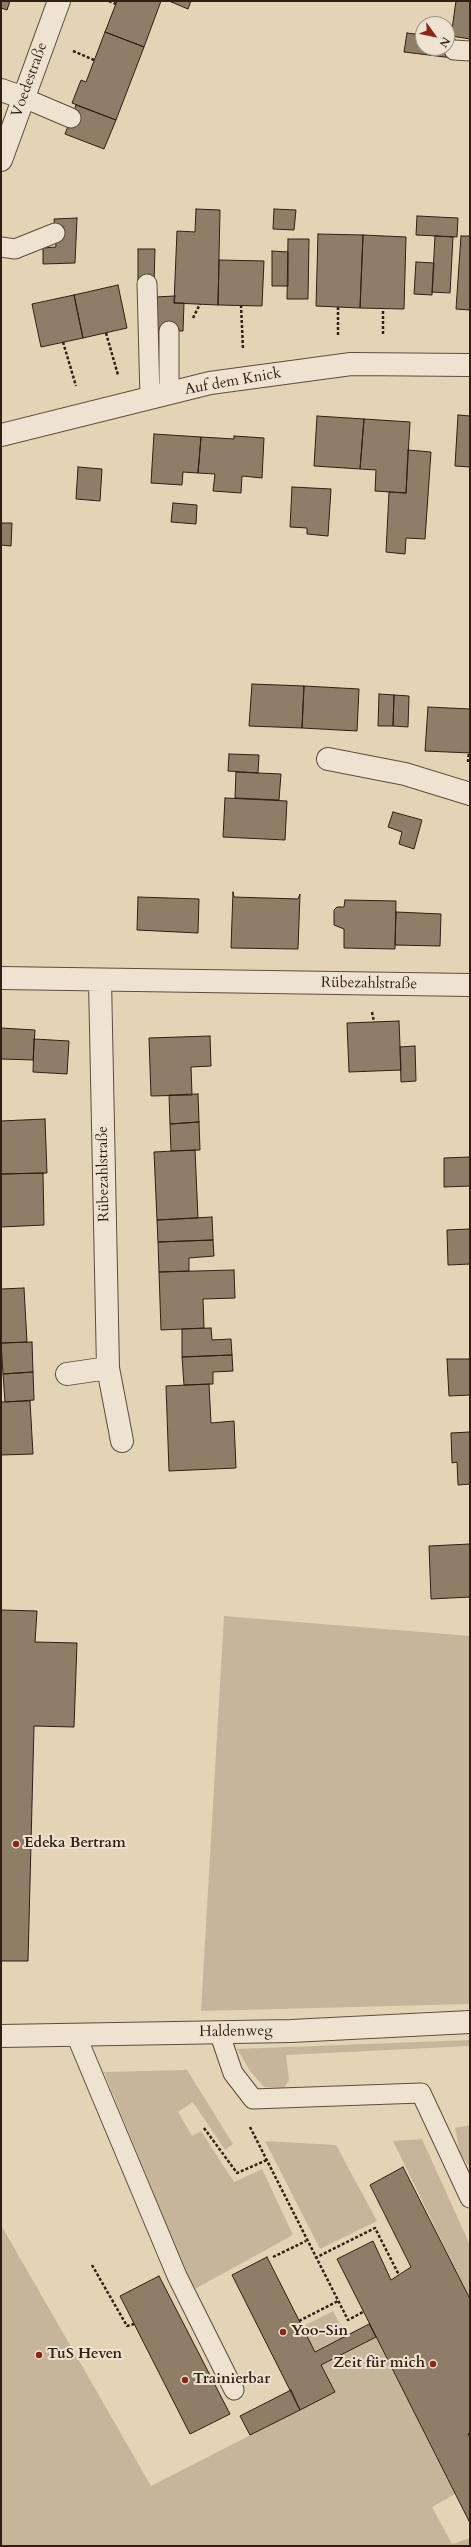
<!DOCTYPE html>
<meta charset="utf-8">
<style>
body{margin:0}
#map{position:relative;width:471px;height:2547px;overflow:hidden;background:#e4d4b6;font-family:Cardo,serif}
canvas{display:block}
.frame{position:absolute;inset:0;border:2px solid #311f12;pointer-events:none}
.north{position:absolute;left:415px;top:16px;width:40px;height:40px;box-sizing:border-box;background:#ede3d0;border:1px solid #a29584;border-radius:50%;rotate:123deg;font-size:11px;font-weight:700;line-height:16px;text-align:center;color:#311f12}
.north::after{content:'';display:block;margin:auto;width:14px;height:18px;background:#8f2418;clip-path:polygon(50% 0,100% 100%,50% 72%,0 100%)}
</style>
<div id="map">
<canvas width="471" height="2547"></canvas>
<div class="frame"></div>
<div class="north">N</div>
</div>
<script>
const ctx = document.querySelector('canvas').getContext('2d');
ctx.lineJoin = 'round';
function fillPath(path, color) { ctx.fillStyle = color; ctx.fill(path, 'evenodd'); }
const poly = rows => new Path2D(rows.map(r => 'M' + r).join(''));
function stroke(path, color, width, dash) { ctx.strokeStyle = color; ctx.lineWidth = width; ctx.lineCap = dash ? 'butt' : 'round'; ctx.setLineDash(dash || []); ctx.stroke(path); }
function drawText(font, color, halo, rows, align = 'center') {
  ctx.font = font + ' Cardo,serif'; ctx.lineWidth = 4; ctx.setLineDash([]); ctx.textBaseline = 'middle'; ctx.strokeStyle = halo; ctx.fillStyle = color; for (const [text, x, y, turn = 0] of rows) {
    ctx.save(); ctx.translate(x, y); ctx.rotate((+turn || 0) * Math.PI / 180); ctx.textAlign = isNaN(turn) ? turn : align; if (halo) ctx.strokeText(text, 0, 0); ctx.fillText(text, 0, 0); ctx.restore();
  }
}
fillPath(poly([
 [224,1616,470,1636,470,2004,201,2011],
 [470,2040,470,2046,286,2055,289,2080,284,2088,264,2087,250,2071,237,2049],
 [187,2070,233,2144,225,2150,193,2102,178,2112,192,2136,201,2131,234,2182,262,2169,293,2235,193,2290,104,2072],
 [470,2125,470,2165,468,2165,460,2153,455,2128],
 [422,2139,470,2245,470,2299,393,2141],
 [265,2141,336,2145,377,2221,320,2249],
 [1,2225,151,2486,335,2392,321,2365,376,2337,455,2494,432,2507,452,2544,470,2538,470,2546,1,2546],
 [333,2311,346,2336,315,2352,302,2327]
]), '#c6b59a');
const building = poly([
 [1,1,10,1,7,10,1,8,1,1],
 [117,1,161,1,144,47,105,32,117,1],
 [169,1,191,1,188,9,169,1],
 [456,1,470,1,470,39,451,36,456,1],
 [105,32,144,47,116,120,72,103,81,80,86,82,105,32],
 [407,33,423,35,423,48,447,48,447,38,455,39,453,58,404,52,407,33],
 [76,105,116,120,104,149,65,134,76,105],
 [196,209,220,210,218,305,174,303,177,231,195,232,196,209],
 [274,209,296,210,294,230,273,229,274,209],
 [417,216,458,218,457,237,416,235,417,216],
 [77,218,75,263,43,264,43,248,56,247,54,219,77,218],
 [318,234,363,235,360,308,316,306,318,234],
 [363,235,406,237,404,309,360,308,363,235],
 [435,236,453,237,450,293,432,292,435,236],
 [461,236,470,236,470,310,456,309,461,236],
 [288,239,309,239,308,299,287,299,288,239],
 [138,249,155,249,154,284,138,284,138,249],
 [272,251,288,252,288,286,272,286,272,251],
 [219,260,264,261,262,306,218,305,219,260],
 [416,262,434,263,432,295,414,294,416,262],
 [118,285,127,328,83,338,74,295,118,285],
 [74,295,83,338,41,347,32,304,74,295],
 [175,296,174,303,184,303,183,331,153,331,155,297,175,296],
 [458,415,470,416,470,467,455,466,458,415],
 [317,416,364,419,360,469,314,466,317,416],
 [364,419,410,422,406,493,375,491,376,470,360,469,364,419],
 [154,434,201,437,198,473,183,472,182,485,151,483,154,434],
 [234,436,264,438,262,478,242,476,241,493,213,491,215,474,198,473,201,437,234,439,234,436],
 [408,450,431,452,425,539,406,538,405,554,386,552,389,492,406,493,408,450],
 [78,467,102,469,100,501,76,499,78,467],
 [292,487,331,489,328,536,307,534,307,528,290,527,292,487],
 [173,503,197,505,196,524,171,522,173,503],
 [1,523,12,523,11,546,1,545,1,523],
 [252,684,304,686,302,728,249,726,252,684],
 [304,686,359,689,357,731,302,728,304,686],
 [379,694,394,695,393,726,378,726,379,694],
 [394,695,409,696,408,727,393,726,394,695],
 [428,707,470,709,470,753,425,751,428,707],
 [229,754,259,755,258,773,228,771,229,754],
 [236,772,281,774,279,800,235,798,236,772],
 [225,798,287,801,285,840,223,837,225,798],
 [393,812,422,820,414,849,399,844,402,832,388,827,393,812],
 [233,892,234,897,298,899,300,894,298,949,231,948,233,892],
 [138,897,199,899,198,933,137,930,138,897],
 [345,900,396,901,395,949,344,948,344,929,334,925,334,910,337,907,344,907,345,900],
 [396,912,441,914,440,946,395,945,396,912],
 [399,1021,401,1070,349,1072,347,1023,399,1021],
 [1,1028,35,1030,33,1060,1,1059,1,1028],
 [210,1036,211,1066,191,1067,192,1095,151,1096,149,1038,210,1036],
 [34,1039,69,1041,67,1074,33,1072,34,1039],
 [415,1046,416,1081,401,1082,400,1047,415,1046],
 [198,1094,199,1122,170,1124,169,1095,198,1094],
 [45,1119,47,1173,1,1174,1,1121,45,1119],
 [199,1122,200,1150,171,1151,170,1124,199,1122],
 [195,1150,198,1218,157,1220,154,1152,195,1150],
 [470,1157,470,1186,444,1187,444,1158,470,1157],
 [43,1173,44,1225,1,1227,1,1174,43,1173],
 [212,1217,213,1240,158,1242,157,1220,212,1217],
 [470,1229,470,1264,448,1265,447,1230,470,1229],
 [213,1240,214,1256,189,1258,189,1271,159,1272,158,1242,213,1240],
 [234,1270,235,1298,203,1299,204,1328,161,1330,159,1272,234,1270],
 [24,1288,27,1342,1,1343,1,1289,24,1288],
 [211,1328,212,1340,231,1339,232,1355,182,1357,182,1329,211,1328],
 [32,1342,33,1372,3,1374,1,1343,32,1342],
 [232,1355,233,1371,213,1372,213,1384,184,1385,182,1357,232,1355],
 [447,1359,470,1359,470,1395,449,1396,447,1359],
 [33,1372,34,1400,5,1402,3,1374,33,1372],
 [209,1384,211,1423,234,1421,236,1468,169,1471,166,1386,209,1384],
 [30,1401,33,1454,1,1455,1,1402,30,1401],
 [470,1432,470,1484,458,1485,457,1462,452,1463,451,1433,470,1432],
 [470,1544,470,1597,431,1599,429,1546,470,1544],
 [1,1610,37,1611,35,1642,77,1643,74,1727,34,1726,28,1961,1,1961,1,1610],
 [403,2167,470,2299,470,2432,468,2434,470,2438,470,2523,337,2259,373,2241,391,2280,411,2267,370,2185,403,2167],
 [267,2257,315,2352,369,2324,376,2337,321,2365,335,2392,300,2410,232,2275,267,2257],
 [159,2276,230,2414,190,2434,120,2296,159,2276],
 [291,2390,300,2410,250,2435,240,2416,291,2390]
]);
fillPath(building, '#8e7d67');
stroke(building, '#311f12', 1);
const service = poly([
 [454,50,470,51],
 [24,98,71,118],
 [1,247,15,249,55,233],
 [147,284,150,398],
 [169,331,169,393],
 [219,2032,233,2073,253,2099,421,2093,470,2198],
 [76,2035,177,2276,234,2390]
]);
const minor = poly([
 [1,90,24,98],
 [1,160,59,1],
 [1,435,210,383,351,364,470,365],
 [328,759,405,774,470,794],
 [1,978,470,985],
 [100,980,108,1368],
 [67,1374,108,1368,122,1441],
 [1,2036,291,2031,470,2022]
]);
stroke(service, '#5e4c3b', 21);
stroke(minor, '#5e4c3b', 24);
stroke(poly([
 [109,1,116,4],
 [73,51,94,60],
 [241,305,243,349],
 [338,307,338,337],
 [193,318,200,304],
 [106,333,118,375],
 [383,334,383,308],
 [63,342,76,386],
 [468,762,469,752],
 [372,1012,374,1022],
 [250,2127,348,2320,363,2312],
 [204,2128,237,2173,267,2160],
 [273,2257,306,2241],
 [315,2258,375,2228,399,2275],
 [92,2265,127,2326,134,2324],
 [299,2321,338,2301]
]), '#311f12', 2.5, [3, 2]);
stroke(service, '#ede3d0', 19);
stroke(minor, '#ede3d0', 22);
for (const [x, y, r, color] of [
 [16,1844,4,"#8f2418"],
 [283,2332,4,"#8f2418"],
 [39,2355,4,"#8f2418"],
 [433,2364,4,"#8f2418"],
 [185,2380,4,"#8f2418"]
]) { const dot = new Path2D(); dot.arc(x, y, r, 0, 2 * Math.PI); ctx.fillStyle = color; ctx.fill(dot); stroke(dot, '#ede3d0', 1.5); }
drawText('15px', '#311f12', '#ede3d0', [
 ["Voedestraße",30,80,-70],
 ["Auf dem Knick",233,382,-10],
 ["Rübezahlstraße",369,984,1],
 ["Rübezahlstraße",104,1174,-91],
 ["Haldenweg",236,2032,-1]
]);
drawText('bold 15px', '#311f12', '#ede3d0', [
 ["Edeka Bertram",24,1844],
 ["Yoo-Sin",291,2332],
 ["TuS Heven",47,2355],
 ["Zeit für mich",425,2364,"right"],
 ["Trainierbar",193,2380]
], 'left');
</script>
